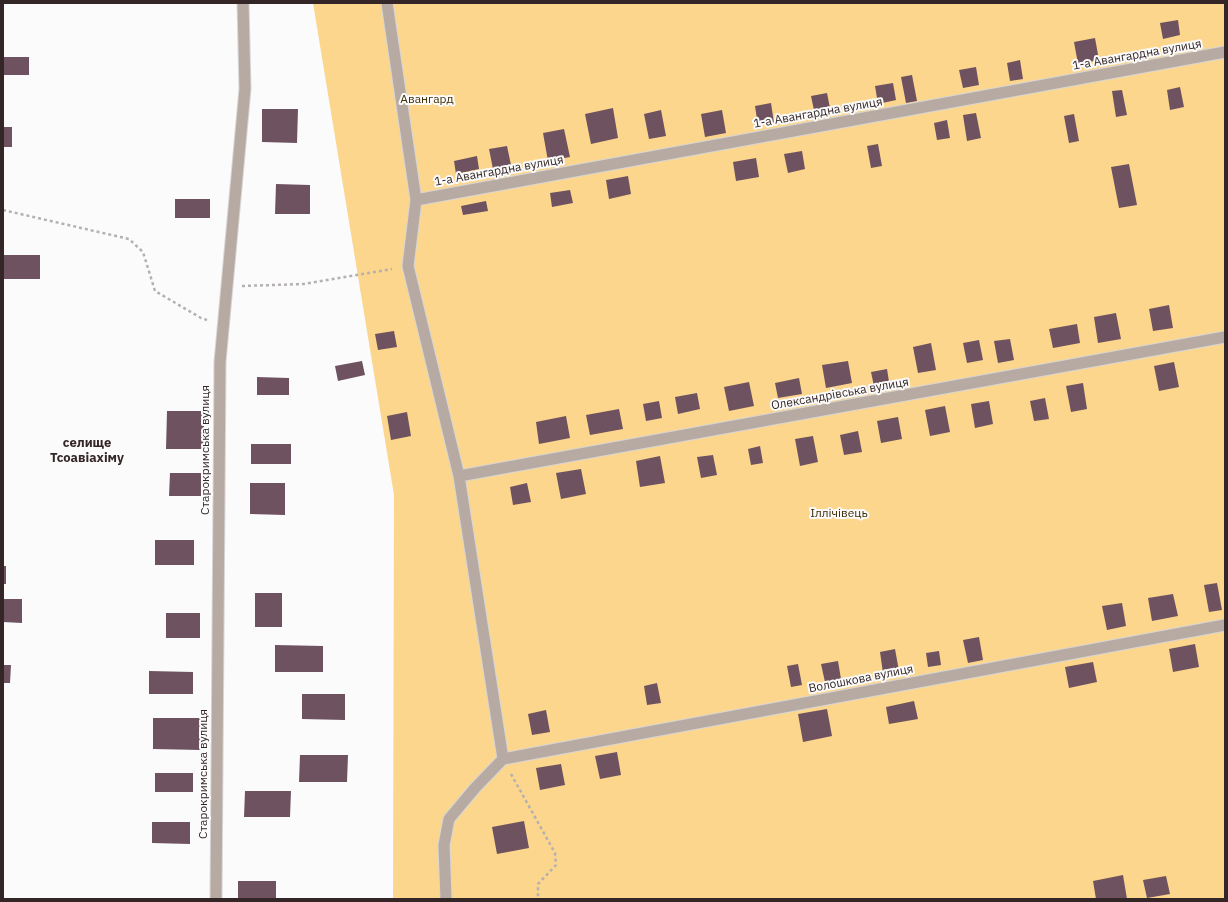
<!DOCTYPE html>
<meta charset="utf-8">
<style>
body{margin:0}
#map{position:relative;width:1228px;height:902px;overflow:hidden;background:#fbfbfb;font-family:"IBM Plex Sans",sans-serif}
canvas{display:block}
.frame{position:absolute;inset:0;border:4px solid #342626;pointer-events:none}
</style>
<div id="map">
<canvas width="1228" height="902"></canvas>
<div class="frame"></div>
</div>
<script>
const ctx = document.querySelector('canvas').getContext('2d');
ctx.lineJoin = 'round';
function fillPath(path, color) { ctx.fillStyle = color; ctx.fill(path, 'evenodd'); }
const poly = rows => new Path2D(rows.map(r => 'M' + r).join(''));
function stroke(path, color, width, dash) { ctx.strokeStyle = color; ctx.lineWidth = width; ctx.lineCap = dash ? 'butt' : 'round'; ctx.setLineDash(dash || []); ctx.stroke(path); }
function drawText(font, color, halo, rows, align = 'center') {
  ctx.font = font + ' "IBM Plex Sans",sans-serif'; ctx.lineWidth = 4; ctx.setLineDash([]); ctx.textBaseline = 'middle'; ctx.strokeStyle = halo; ctx.fillStyle = color; for (const [text, x, y, turn = 0] of rows) {
    ctx.save(); ctx.translate(x, y); ctx.rotate((+turn || 0) * Math.PI / 180); ctx.textAlign = isNaN(turn) ? turn : align; if (halo) ctx.strokeText(text, 0, 0); ctx.fillText(text, 0, 0); ctx.restore();
  }
}
fillPath(poly([
 [313,3,1225,3,1225,899,393,899,394,495]
]), '#fbd68c');
fillPath(poly([
 [1178,20,1180,35,1163,39,1160,23],
 [1095,38,1099,60,1078,64,1074,42],
 [3,57,29,57,29,75,3,75],
 [1020,60,1023,79,1010,81,1007,63],
 [976,67,979,85,963,88,959,70],
 [912,75,917,101,906,103,901,77],
 [893,83,896,100,878,104,875,86],
 [1180,87,1184,107,1170,110,1167,90],
 [1122,90,1127,115,1116,117,1112,91],
 [827,93,831,113,815,115,811,96],
 [771,103,774,123,758,126,755,106],
 [613,108,618,138,591,144,585,114],
 [262,109,298,109,297,143,262,142],
 [661,110,666,136,649,139,644,114],
 [722,110,726,133,705,137,701,114],
 [976,113,981,138,967,141,963,115],
 [1074,114,1079,141,1069,143,1064,116],
 [947,120,950,138,937,140,934,123],
 [3,127,12,127,12,147,3,147],
 [564,129,570,157,548,161,543,133],
 [878,144,882,166,871,168,867,146],
 [507,146,511,165,493,169,489,149],
 [802,151,805,169,788,173,784,154],
 [477,156,479,169,456,174,454,161],
 [756,158,759,177,736,181,733,162],
 [1129,164,1137,205,1119,208,1111,167],
 [628,176,631,194,609,199,606,180],
 [276,184,310,185,310,214,275,214],
 [570,190,573,203,552,207,550,193],
 [175,199,210,199,210,218,175,218],
 [486,201,488,211,463,215,461,206],
 [3,255,40,255,40,279,3,279],
 [1169,305,1173,328,1153,331,1149,309],
 [1116,313,1121,339,1098,343,1094,317],
 [1077,324,1080,343,1053,348,1049,329],
 [394,331,397,347,378,350,375,334],
 [1010,339,1014,360,998,363,994,341],
 [979,340,983,360,967,363,963,343],
 [931,343,936,370,918,373,913,347],
 [362,361,365,375,338,381,335,366],
 [848,361,852,383,826,388,822,365],
 [1174,362,1179,387,1159,391,1154,366],
 [887,369,890,388,875,391,871,372],
 [257,377,289,378,289,395,257,395],
 [799,378,802,394,778,398,775,383],
 [749,382,754,406,729,411,724,387],
 [1083,383,1087,409,1071,412,1066,386],
 [697,393,700,409,678,414,675,397],
 [1045,398,1049,419,1034,421,1030,401],
 [659,401,662,418,646,421,643,404],
 [989,401,993,424,975,428,971,404],
 [945,406,950,432,930,436,925,410],
 [619,409,623,429,590,435,586,415],
 [167,411,204,411,204,449,166,449],
 [407,412,411,436,391,440,387,416],
 [566,416,570,438,539,444,536,422],
 [898,417,902,439,881,443,877,421],
 [858,431,862,452,844,455,840,435],
 [813,436,818,462,800,466,795,439],
 [251,444,291,444,291,464,251,464],
 [760,446,763,463,751,465,748,449],
 [713,455,717,475,701,478,697,457],
 [660,456,665,483,640,487,636,461],
 [581,469,586,494,561,499,556,473],
 [170,473,201,473,201,496,169,496],
 [250,483,285,483,285,515,250,514],
 [527,483,531,502,513,505,510,487],
 [155,540,194,540,194,565,155,565],
 [3,566,6,566,6,584,3,584],
 [1217,583,1222,610,1209,612,1204,585],
 [255,593,282,593,282,627,255,627],
 [1173,594,1178,616,1152,621,1148,598],
 [3,599,22,599,22,623,3,622],
 [1122,603,1126,626,1107,630,1102,606],
 [166,613,200,613,200,638,166,638],
 [979,637,983,660,968,663,963,640],
 [1195,644,1199,667,1173,672,1169,649],
 [275,645,323,646,323,672,275,672],
 [895,649,899,671,883,673,880,652],
 [939,651,941,665,928,667,926,653],
 [838,661,841,679,825,682,821,664],
 [1093,662,1097,682,1069,688,1065,667],
 [798,664,802,685,791,687,787,666],
 [3,665,11,665,10,683,3,683],
 [149,671,193,672,193,694,149,694],
 [657,683,661,703,647,705,644,686],
 [302,694,345,694,345,720,302,719],
 [914,701,918,719,889,724,886,707],
 [827,709,832,736,803,742,798,714],
 [546,710,550,732,532,735,528,714],
 [153,718,202,718,201,750,153,749],
 [617,752,621,775,600,779,595,756],
 [300,755,348,755,347,782,299,782],
 [561,764,565,785,540,790,536,768],
 [155,773,193,773,193,792,155,792],
 [245,791,291,791,290,817,244,817],
 [524,821,529,848,497,854,492,827],
 [152,822,190,822,190,844,152,843],
 [1123,875,1127,899,1096,899,1093,881],
 [1166,876,1170,894,1147,898,1143,880],
 [238,881,276,881,276,899,238,899]
]), '#6e5260');
const service = poly([
 [387,3,416,200,408,266,459,476,503,759],
 [416,200,1225,52],
 [459,476,1225,337],
 [503,759,1225,625],
 [446,899,444,845,449,819,475,788,503,759]
]);
const minor = poly([
 [216,899,220,362,245,89,243,3]
]);
stroke(service, '#d7d5d5', 13);
stroke(minor, '#d7d5d5', 13);
stroke(poly([
 [3,210,129,239,143,252,155,291,201,318,207,320],
 [242,286,304,284,392,269],
 [511,774,555,853,556,865,538,884,538,899]
]), '#b6b1b1', 2.5, [3, 3]);
stroke(service, '#b7aaa2', 11);
stroke(minor, '#b7aaa2', 11);
drawText('12px', '#342626', '#fbfbfb', [
 ["1-а Авангардна вулиця",1137,55,-10],
 ["1-а Авангардна вулиця",818,113,-10],
 ["1-а Авангардна вулиця",499,171,-10],
 ["Олександрівська вулиця",840,394,-10],
 ["Старокримська вулиця",206,450,-90],
 ["Волошкова вулиця",861,679,-11],
 ["Старокримська вулиця",204,774,-90]
]);
drawText('12px', '#3f2e07', '#fbfbfb', [
 ["Авангард",427,100],
 ["Іллічівець",839,514]
]);
drawText('bold 13px', '#342626', '#fbfbfb', [
 ["селище",87,443],
 ["Тсоавiахiму",87,458]
]);
</script>
